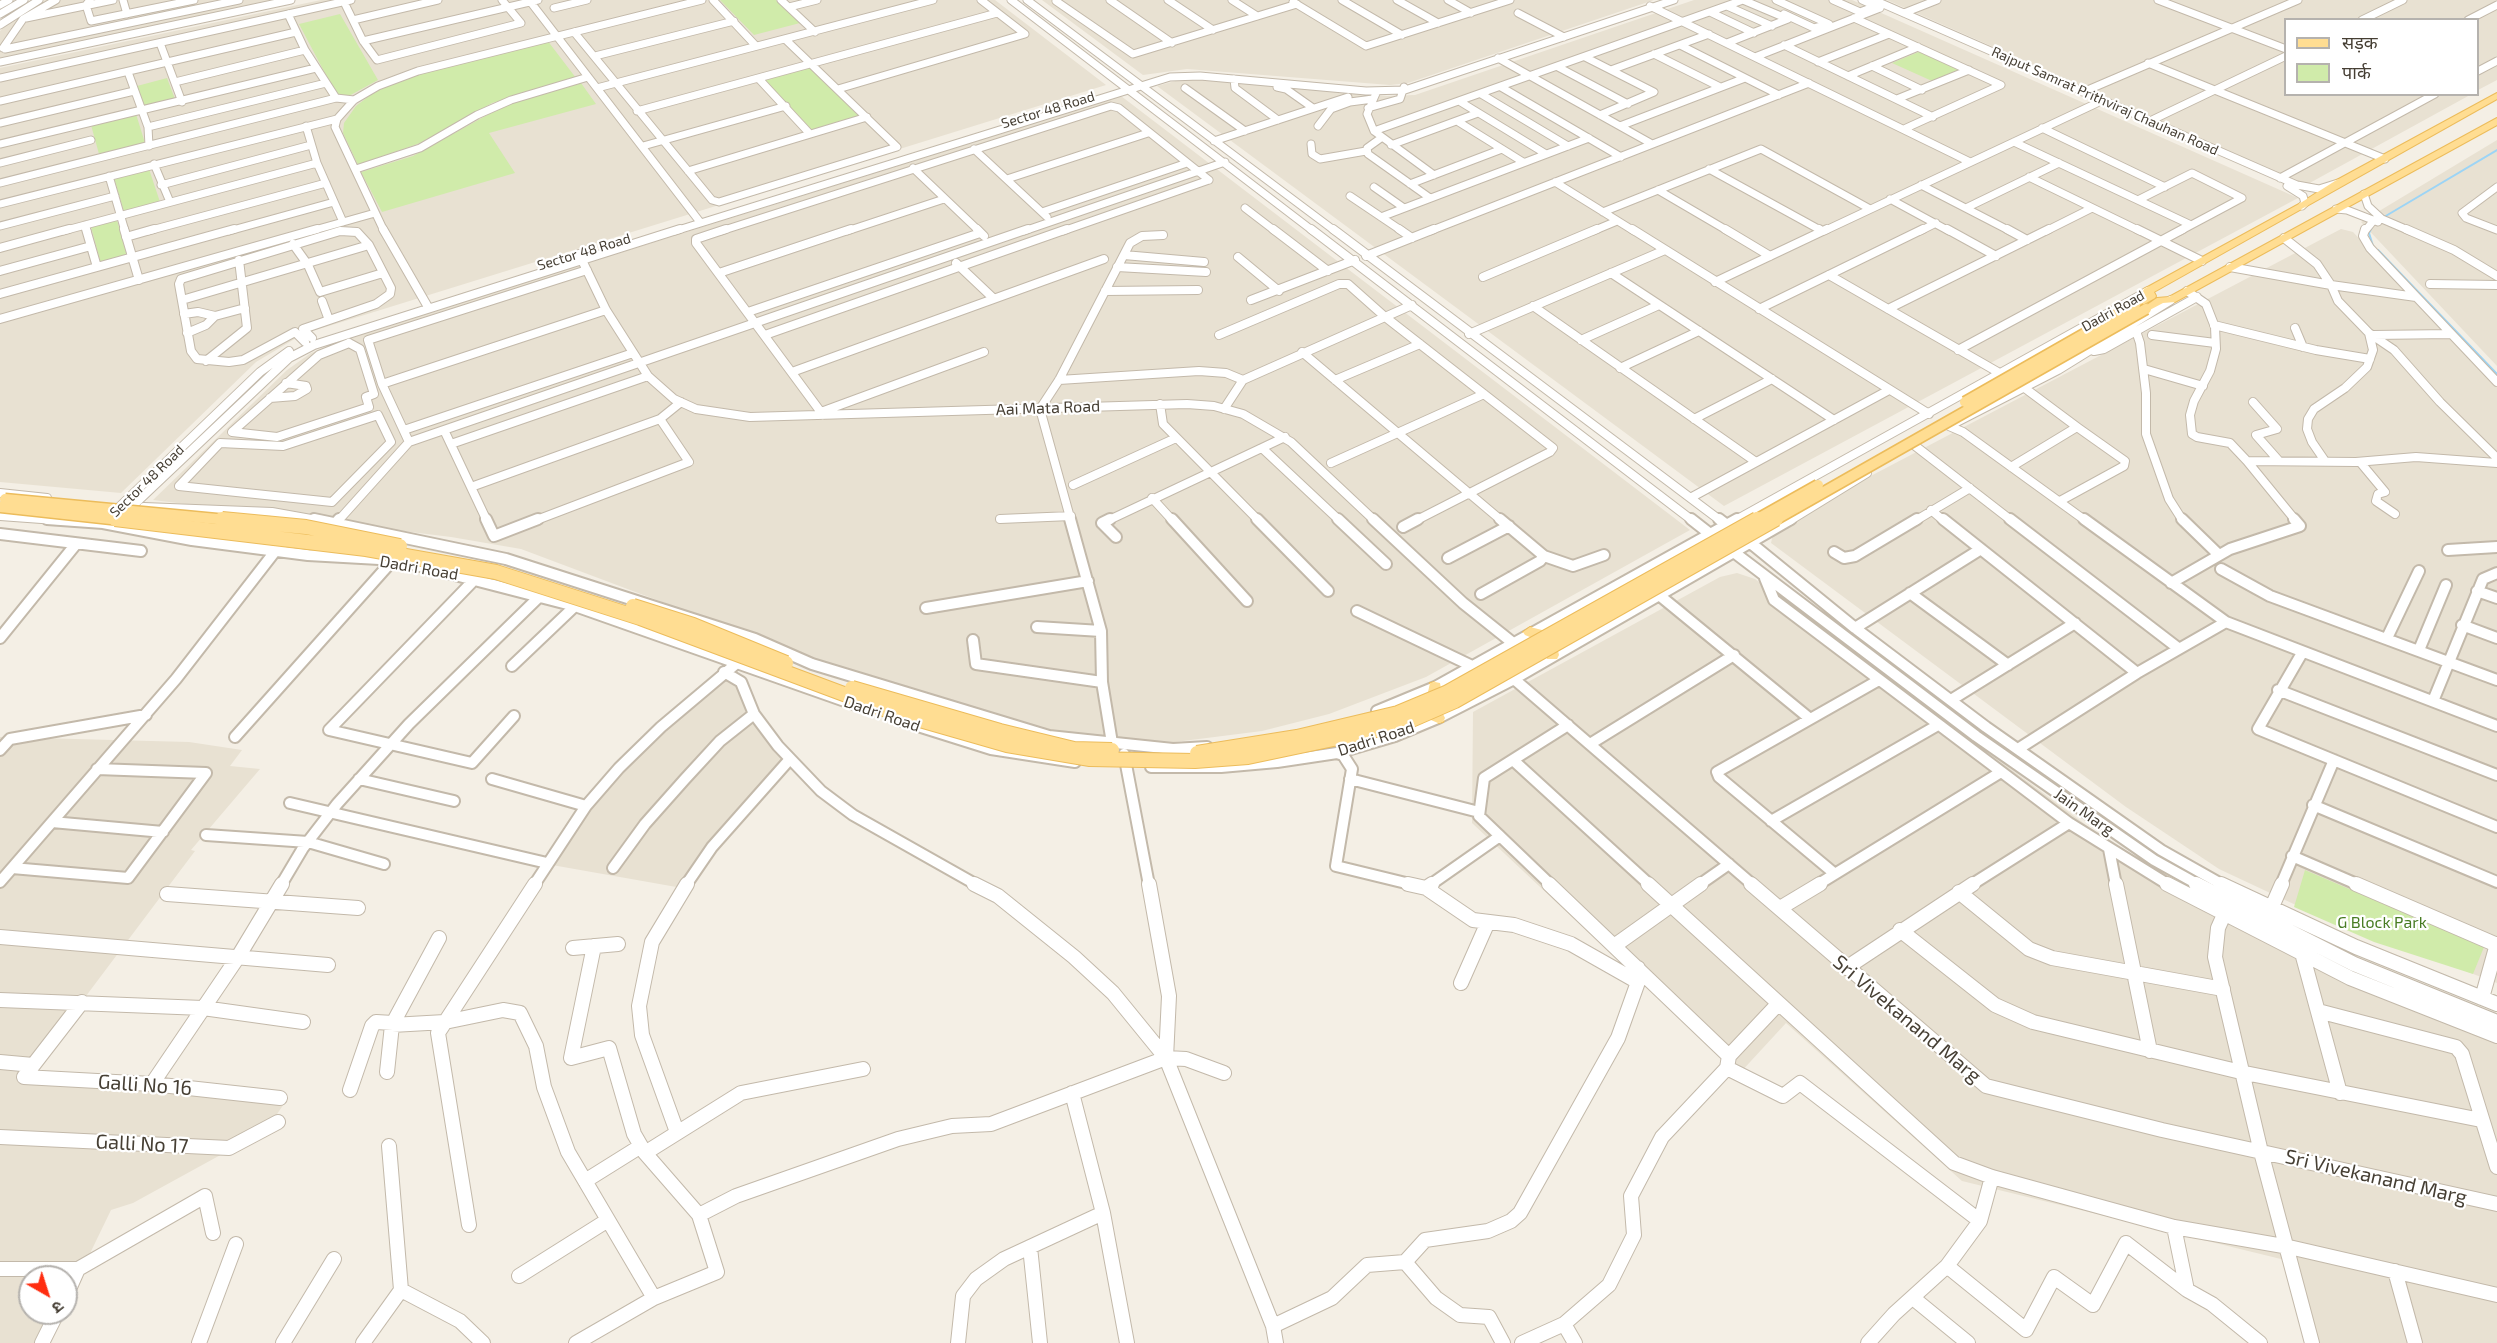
<!DOCTYPE html>
<meta charset="utf-8">
<style>
body{margin:0}
#map{position:relative;width:2497px;height:1343px;overflow:hidden;background:#f4efe5;font-family:"Exo 2","Noto Sans Devanagari",sans-serif}
canvas{display:block}
.legend{position:absolute;left:2284px;top:18px;width:195px;height:78px;box-sizing:border-box;background:#fff;border:2px solid #b5b2ae;margin:0;padding:8px 10px;list-style:none;font-size:18px;color:#463f34}
.legend li{display:flex;align-items:center;gap:12px;height:30px}
.legend b{width:30px;border:2px solid #b5b2ae}
.north{position:absolute;left:18px;top:1265px;width:60px;height:60px;box-sizing:border-box;background:#fff;border:2px solid #b5b2ae;border-radius:50%;rotate:141deg;font-size:16px;font-weight:700;line-height:24px;text-align:center;color:#463f34}
.north::after{content:'';display:block;margin:auto;width:21px;height:27px;background:#ff2d10;clip-path:polygon(50% 0,100% 100%,50% 72%,0 100%)}
</style>
<div id="map">
<canvas width="2497" height="1343"></canvas>
<ul class="legend">
<li><b style="height:8px;background:#ffdd92"></b>सड़क</li>
<li><b style="height:16px;background:#d0ebaa"></b>पार्क</li>
</ul>
<div class="north">उ</div>
</div>
<script>
const ctx = document.querySelector('canvas').getContext('2d');
ctx.lineJoin = 'round';
function fillPath(path, color) { ctx.fillStyle = color; ctx.fill(path, 'evenodd'); }
const poly = rows => new Path2D(rows.map(r => 'M' + r).join(''));
function stroke(path, color, width, dash) { ctx.strokeStyle = color; ctx.lineWidth = width; ctx.lineCap = dash ? 'butt' : 'round'; ctx.setLineDash(dash || []); ctx.stroke(path); }
function drawText(font, color, halo, rows, align = 'center') {
  ctx.font = font + ' "Exo 2",sans-serif'; ctx.lineWidth = 4.5; ctx.setLineDash([]); ctx.textBaseline = 'middle'; ctx.strokeStyle = halo; ctx.fillStyle = color; for (const [text, x, y, turn = 0] of rows) {
    ctx.save(); ctx.translate(x, y); ctx.rotate((+turn || 0) * Math.PI / 180); ctx.textAlign = isNaN(turn) ? turn : align; if (halo) ctx.strokeText(text, 0, 0); ctx.fillText(text, 0, 0); ctx.restore();
  }
}
fillPath(poly([
 [45,0,283,0,0,60,0,31,15,17],
 [321,0,995,0,1106,85,303,334,256,362,121,493,0,482,0,68],
 [1042,0,1654,0,1408,83,1390,85,1187,69,1143,75],
 [1694,0,1852,0,2298,198,1724,506,1157,86,1186,78,1387,96,1415,95],
 [1887,0,2497,0,2497,80,2478,90,2478,20,2286,20,2286,94,2470,95,2306,185],
 [1121,96,1690,530,1426,677,1329,714,1262,731,1175,742,1128,744,1059,735,923,700,521,549,451,537,153,500,287,370,311,353,341,340],
 [2497,140,2497,366,2361,222],
 [2341,229,2353,232,2497,385,2497,983,2315,914,2219,869,2126,807,1771,543,1774,530,1806,510],
 [1737,573,1755,579,2101,836,2189,888,2328,961,2460,1018,2497,1031,2497,1343,2305,1343,2285,1260,1962,1181,1786,1023,1739,1074,1472,823,1473,712,1720,577],
 [725,675,735,681,759,729,787,761,682,888,552,865,587,810,637,753],
 [0,737,189,742,242,750,230,766,260,769,191,850,195,851,89,992,25,1083,286,1101,266,1130,133,1203,111,1210,66,1303,66,1277,30,1277,30,1313,61,1313,46,1343,0,1343]
]), '#e8e1d2');
fillPath(poly([
 [720,0,776,0,800,23,754,35],
 [340,14,378,80,347,97,337,96,299,24],
 [547,40,576,78,492,103,423,142,358,165,343,133,344,123,356,106,377,90,409,77],
 [1921,51,1961,70,1932,81,1892,63],
 [810,67,861,117,813,131,764,79],
 [167,78,175,99,145,107,137,86],
 [581,83,596,104,489,133,515,173,382,212,361,172,413,156,509,103],
 [136,114,145,143,99,154,91,125],
 [149,169,160,202,124,212,114,178],
 [117,220,127,256,101,264,91,227],
 [2305,870,2484,947,2473,974,2374,942,2294,907]
]), '#d0ebaa');
stroke(poly([
 [2384,217,2497,150],
 [2372,227,2369,233,2373,246],
 [2378,250,2497,374]
]), '#9cd4f5', 2);
const minorFar3 = poly([
 [90,0,86,5,91,21,194,0],
 [123,0,127,14],
 [529,0,700,222],
 [713,0,756,46],
 [781,0,815,32],
 [1011,0,1313,231],
 [1027,0,1335,231],
 [1110,0,1172,43],
 [1168,0,1213,30],
 [1232,0,1257,16],
 [1342,0,1402,35],
 [1397,0,1438,23],
 [1448,0,1471,13],
 [1776,0,1829,24],
 [1833,0,1860,12,1868,9],
 [1862,0,1880,8],
 [1874,0,2297,185,2319,189,2338,183],
 [2158,0,2286,49],
 [1056,1,1133,54,1297,4],
 [344,2,363,41,377,60,521,23,502,0],
 [1293,2,1366,46,1510,0],
 [0,5,9,0],
 [1650,6,1970,162],
 [1727,6,1772,26],
 [789,7,817,0],
 [554,8,587,0],
 [1710,12,1754,33],
 [1518,13,1564,37],
 [1904,13,1937,0],
 [0,14,24,0],
 [288,14,305,50,336,98],
 [1784,14,1814,28,1825,25],
 [26,18,113,0],
 [1854,18,2001,85,1904,129],
 [353,20,438,0],
 [2362,20,2403,0],
 [2468,20,2497,5],
 [0,25,39,0],
 [574,32,712,200,719,202,897,147,785,39],
 [363,41,538,0],
 [160,43,182,102],
 [1680,45,1779,95],
 [1784,45,1933,117],
 [3,48,23,19,56,0],
 [5,49,239,0],
 [1654,54,1720,87],
 [595,56,734,21],
 [1585,57,1654,92,1600,115],
 [1755,57,1880,8],
 [1498,58,1652,144],
 [0,62,291,0],
 [1818,62,1889,34],
 [2148,63,2385,159],
 [1872,66,1922,90],
 [1558,67,1628,104],
 [1611,70,1709,34],
 [2478,71,2497,61],
 [128,72,148,127,149,146],
 [1848,76,1918,47],
 [0,78,351,0],
 [759,79,810,134],
 [1234,79,1235,88,1278,120],
 [175,82,305,50],
 [1277,87,1286,89,1313,108],
 [1501,87,1621,157],
 [597,88,933,0],
 [1185,88,1245,131],
 [838,89,1025,34,981,0],
 [1377,91,1367,114,1374,131,1434,175],
 [2083,92,2298,0],
 [1481,94,1568,146],
 [1897,99,1969,70],
 [0,101,296,32],
 [1459,101,1546,154],
 [1368,108,1400,99,1404,87],
 [637,111,997,13],
 [1457,121,1523,162],
 [2150,121,2286,56],
 [0,123,134,91],
 [306,126,317,163,343,222],
 [1318,126,1331,109,1350,102,1373,99],
 [1620,126,1745,78],
 [148,127,326,83],
 [2042,128,2165,187],
 [1374,131,1743,0,1788,19,1727,43],
 [1381,138,1367,148,1368,154,1430,198],
 [1214,141,1348,97],
 [2014,142,2191,225],
 [0,144,316,68],
 [1311,144,1312,154,1320,159,1366,151],
 [1391,145,1478,113],
 [643,146,786,106],
 [974,149,1047,217],
 [0,163,91,140],
 [154,164,170,202],
 [913,168,979,231],
 [356,169,420,148,477,115,511,100,588,77],
 [1709,169,1822,231],
 [688,171,867,117],
 [109,176,125,231],
 [2029,177,2140,231],
 [2280,178,2435,94],
 [1007,179,1148,133],
 [1555,182,1634,231],
 [0,183,336,98,354,100],
 [1410,184,1502,149],
 [161,185,311,145],
 [1921,185,2010,231],
 [2287,186,2303,196,2305,203,2302,206],
 [1374,187,1404,208],
 [2497,187,2462,213,2466,218,2497,230],
 [1658,190,1728,231],
 [2364,194,2368,206,2382,219,2410,231],
 [1350,196,1402,231],
 [1890,199,1949,231],
 [2138,200,2192,173,2242,198,2180,231],
 [0,204,337,119],
 [1245,208,1275,231],
 [1966,208,2059,163],
 [2336,209,2347,210,2378,222],
 [1042,212,1187,163],
 [1603,212,1761,149,1870,209],
 [1381,217,1589,138],
 [85,225,87,231],
 [0,226,115,196],
 [63,231,317,163],
 [148,231,326,183],
 [229,231,334,202],
 [311,231,375,213],
 [384,231,335,127,337,119,354,100,378,86,418,71,702,0],
 [675,231,1170,77,1200,76,1366,91,1405,90,1674,0],
 [721,231,1111,106,1119,108,1209,180],
 [847,231,944,199],
 [1024,231,1225,162],
 [1063,231,1209,180],
 [1430,231,1809,83],
 [1593,231,1617,221],
 [1824,231,2097,103],
 [1920,231,1936,223],
 [2046,231,2092,208],
 [2365,231,2374,220]
]);
const minorFar2 = poly([
 [86,229,97,267],
 [124,229,139,280],
 [383,229,428,307],
 [726,229,696,239,696,243,823,415],
 [977,229,984,236],
 [1273,229,1328,271],
 [1311,229,1693,521],
 [1333,229,1721,521],
 [1399,229,1412,238],
 [1632,229,1929,414],
 [1725,229,1770,256],
 [1819,229,1822,231],
 [1947,229,1996,256],
 [2007,229,2027,240],
 [2137,229,2202,261],
 [2365,229,2363,236,2370,248,2497,382],
 [2406,229,2454,250,2497,276],
 [126,237,154,229],
 [2284,238,2317,264,2331,285,2416,297],
 [293,244,308,265,320,292,383,273],
 [0,248,69,229],
 [579,254,606,310,648,376,674,399,696,409,750,417,1187,404,1214,406,1243,414,1291,442,1375,521],
 [1124,255,1204,262],
 [1366,256,1434,229],
 [1238,257,1279,291],
 [956,263,993,298],
 [1117,267,1206,272],
 [2230,267,2331,285,2338,301,2369,333,2373,350,2367,367,2345,388,2314,409,2308,419,2307,429,2312,442,2325,461],
 [0,271,91,246],
 [719,273,851,229],
 [1611,273,1834,420],
 [1829,275,2003,375],
 [1483,277,1597,229],
 [1715,282,1827,229],
 [2430,284,2497,285],
 [1105,291,1198,290],
 [2187,291,2206,304,2215,327,2216,349,2210,371,2194,401,2190,415,2192,434,2197,437,2230,443,2247,461,2356,462,2416,457,2497,463],
 [0,294,234,229],
 [182,300,369,245],
 [1251,300,1355,260],
 [322,301,329,320],
 [1533,306,1756,462],
 [1759,309,1923,229],
 [1888,309,2049,229],
 [748,312,980,233],
 [184,314,198,312,215,316,206,325,187,333],
 [215,316,245,308],
 [0,319,317,229],
 [2214,325,2316,350,2370,359],
 [2125,327,2137,334,2140,343,2146,393,2146,434,2169,499,2183,521],
 [2295,328,2303,347],
 [2369,333,2394,350,2440,402,2497,458],
 [1469,334,1665,250],
 [765,335,1067,229],
 [1219,335,1339,284,1348,284,1384,316,1553,448,1550,452,1415,521],
 [2152,335,2215,343],
 [2373,335,2451,334],
 [1581,340,1659,305],
 [305,342,295,332,243,360,229,362,197,359,191,351,179,284,181,279,340,231,357,232,369,245,391,288,390,294,376,304,303,329,312,338],
 [349,343,360,349,374,394,366,397,369,407,277,437,232,432,319,355,349,343],
 [1958,350,2183,229],
 [2094,351,2104,349,2197,297],
 [1302,352,1502,521],
 [206,361,247,328,239,260],
 [1620,368,1699,331],
 [2144,369,2203,386],
 [792,372,1104,259],
 [1059,380,1199,371,1226,373,1243,380],
 [1335,380,1420,344],
 [382,384,606,310],
 [2022,386,2077,427],
 [270,398,295,396,307,389,306,386,286,383],
 [2253,402,2277,429,2256,435,2279,461],
 [1160,404,1163,424,1259,521],
 [1224,409,1243,380,1412,305],
 [821,412,984,352],
 [378,415,391,442,332,502,179,486,220,443,283,446,378,415],
 [1694,419,1772,379],
 [1951,425,2058,370,2171,300],
 [1949,426,1963,432,2086,521],
 [404,430,633,353],
 [444,430,487,521],
 [409,442,382,384,368,340,587,270],
 [451,444,648,376],
 [1914,445,2012,521],
 [1262,448,1340,521],
 [2247,461,2296,521],
 [2360,462,2385,492,2378,494,2376,501,2395,514],
 [1331,463,1484,394],
 [2011,467,2077,427,2125,461,2124,466,2060,501],
 [1073,485,1176,438],
 [471,487,660,419,681,402],
 [0,493,47,498],
 [1692,497,1889,390],
 [1152,498,1173,521],
 [144,507,272,512,322,521],
 [1931,510,1944,521],
 [113,513,260,372,289,351],
 [123,515,289,358,314,345,680,229],
 [0,516,69,521],
 [1000,519,1071,516],
 [338,521,409,442,1028,229],
 [534,521,689,462,660,419],
 [1071,521,1040,409,1059,380,1130,243,1142,236,1163,235],
 [1107,521,1285,437],
 [1734,521,2148,291],
 [1789,521,1867,473],
 [1915,521,1970,488]
]);
const minorFar1 = poly([
 [47,519,103,523,192,540,308,555,397,560,575,606,856,705],
 [314,519,506,559,755,639,812,664,1049,736,1173,749,1207,747],
 [486,519,494,536,538,519],
 [1070,519,1101,631,1102,682,1112,743],
 [1110,519,1102,523,1116,537],
 [1172,519,1247,601],
 [1257,519,1328,591],
 [1338,519,1386,564],
 [1373,519,1463,603,1513,643],
 [1691,519,1714,537],
 [1719,519,1732,529],
 [1943,519,2137,673],
 [2010,519,2178,648],
 [2084,519,2226,622,2497,726],
 [2182,519,2218,554],
 [336,523,339,519],
 [1403,527,1418,519],
 [0,534,141,551],
 [1747,540,1855,628,1986,727,2161,850,2223,885],
 [1731,550,1976,736,2154,860,2199,885],
 [2448,550,2497,547],
 [1834,552,1844,558,1855,556,1917,519],
 [1544,556,1573,566,1604,555],
 [1448,558,1509,526],
 [2221,569,2270,596,2497,680],
 [476,578,329,730,472,763,514,716],
 [1765,578,1774,600,2069,823,2169,885],
 [2171,583,2230,549,2300,526,2294,519],
 [2477,591,2497,598],
 [1910,593,2008,665],
 [1481,594,1540,561,1544,556,1500,519],
 [1659,595,1809,718],
 [926,608,1088,581],
 [1357,611,1470,665],
 [2462,625,2497,638],
 [1037,627,1101,631],
 [1855,628,1981,549],
 [0,638,76,544],
 [2387,638,2419,571],
 [973,640,976,664,1102,682],
 [2419,650,2446,585],
 [2302,653,2258,729,2497,827],
 [512,666,575,606],
 [724,672,741,682,754,714,778,746,821,791,853,815,977,885],
 [1514,679,1753,885],
 [2278,690,2497,775],
 [1951,700,2075,623],
 [2433,701,2483,579,2497,573],
 [1377,711,1435,687,1737,519],
 [902,721,991,749,1075,762],
 [235,737,393,560],
 [1590,744,1734,655],
 [2018,749,2137,673,2226,622],
 [0,750,10,739,146,715],
 [1337,753,1343,755,1352,769,1336,866,1414,885],
 [1124,754,1149,885],
 [1513,760,1650,885],
 [1151,767,1221,767,1277,762,1337,753,1395,736,1438,718,1514,679,1791,519],
 [97,769,206,773],
 [359,779,454,801],
 [492,779,586,806],
 [1350,779,1479,812],
 [290,803,547,863],
 [2313,805,2497,882],
 [1771,821,1938,725],
 [52,822,163,832],
 [206,835,308,842,384,864],
 [2109,849,2116,885],
 [2292,856,2359,885],
 [12,868,128,878,206,773],
 [613,868,645,824,685,779,720,741,754,714],
 [1835,874,1719,777,1717,772,1879,680],
 [0,882,176,679,280,545],
 [281,885,303,848,337,804,409,724,542,594],
 [534,885,586,806,619,768,661,727,737,663],
 [686,885,712,847,790,759],
 [1430,885,1500,836],
 [1551,885,1479,816,1484,778,1568,725],
 [1699,885,1729,864],
 [1817,885,2001,772],
 [1971,885,2069,823],
 [2281,885,2334,760]
]);
const minor = poly([
 [974,884,998,896,1074,957,1113,993,1166,1058],
 [1149,884,1169,996,1166,1058,1273,1326,1276,1343],
 [1408,884,1426,888,1432,884],
 [1549,884,1729,1056],
 [1648,884,1954,1163,1992,1177,2174,1227,2289,1247,2497,1295],
 [1751,884,1986,1086,2162,1130,2497,1204],
 [2116,884,2150,1051],
 [2167,884,2350,978,2497,1036],
 [2196,884,2354,964,2497,1022],
 [2221,884,2356,947,2497,1004],
 [2356,884,2497,945],
 [1426,888,1473,920,1514,925,1571,944,1638,982],
 [1959,892,2029,949,2052,958,2223,989],
 [167,894,358,908],
 [1780,908,1820,884],
 [2227,908,2218,928,2215,957,2261,1152,2312,1343],
 [2271,909,2282,884],
 [1900,930,1995,1005,2033,1022,2245,1073,2481,1120],
 [0,937,328,965],
 [594,946,571,1058,609,1048,634,1134,645,1153,699,1215,736,1196,898,1139,952,1126,991,1124,1166,1058,1186,1059,1224,1073],
 [1614,946,1701,884],
 [573,948,618,944],
 [2302,953,2340,1093],
 [1846,968,1973,884],
 [1461,983,1488,922],
 [2482,998,2497,944],
 [0,1000,203,1008,303,1022],
 [82,1002,24,1077,152,1084,280,1098],
 [2318,1011,2456,1047,2462,1054,2497,1167],
 [392,1025,445,1022,503,1010,520,1013,536,1046,544,1087,568,1152,654,1298],
 [0,1062,33,1065],
 [1727,1068,1783,1096,1800,1083,1980,1221],
 [387,1072,392,1025,439,938],
 [152,1084,238,957,282,884],
 [350,1090,372,1026,376,1022,393,1023],
 [1072,1093,1103,1213,1127,1343],
 [677,1132,642,1035,639,1006,652,942,687,884],
 [0,1137,229,1148,278,1122],
 [645,1153,741,1093,863,1069],
 [1992,1177,1980,1221,1947,1266,2026,1330,2054,1277,2093,1305,2126,1243,2187,1290],
 [585,1181,641,1146],
 [469,1225,438,1033,535,884],
 [2174,1227,2187,1290,2212,1304,2260,1343],
 [1030,1247,1040,1343],
 [1405,1262,1436,1298,1460,1315,1489,1317,1503,1343],
 [0,1269,78,1269,205,1196,213,1233],
 [2395,1271,2415,1343],
 [519,1276,608,1220],
 [401,1290,460,1321,483,1343],
 [66,1296,78,1269],
 [1913,1298,1968,1343],
 [1564,1324,1575,1343],
 [1273,1326,1332,1298,1367,1265,1405,1262,1425,1240,1488,1231,1511,1221,1520,1213,1618,1038,1638,982,1638,968],
 [42,1343,57,1313],
 [199,1343,236,1244],
 [283,1343,334,1259],
 [363,1343,401,1290,389,1146],
 [576,1343,654,1298,717,1272,699,1215],
 [958,1343,963,1296,976,1279,1004,1259,1103,1213],
 [1522,1343,1564,1324,1609,1285,1634,1235,1631,1196,1662,1137,1727,1068,1729,1056,1778,1004],
 [1868,1343,1894,1314,1947,1266]
]);
const major = poly([
 [2497,93,2497,99,2154,292,2156,296,2155,298,2139,307,2135,308,2130,305,2145,295,2143,291,2144,289,2299,204,2335,181,2497,93],
 [2497,118,2497,125,2175,302,2163,303,2146,312,2141,309,2157,298,2169,297,2497,118],
 [1530,627,1542,630,1555,638,1559,655,1557,659,1547,659,1544,643,1525,635,1523,632,1530,627],
 [1435,682,1440,683,1442,694,1428,706,1443,714,1445,718,1443,722,1438,723,1419,715,1413,705,1428,692,1430,683,1435,682]
]);
stroke(minorFar3, '#c3b9aa', 9);
stroke(minorFar2, '#c3b9aa', 10);
stroke(minorFar1, '#c3b9aa', 14);
stroke(minor, '#c3b9aa', 16);
stroke(major, '#ecbc5b', 2);
stroke(minorFar3, '#fff', 7);
stroke(minorFar2, '#fff', 8);
stroke(minorFar1, '#fff', 10);
stroke(minor, '#fff', 14);
fillPath(major, '#ffdd92');
const majorBridgeFar1 = poly([
 [1965,402,2135,305],
 [5,499,238,521],
 [0,507,129,521],
 [1754,521,1818,485],
 [1773,521,2146,309]
]);
const majorBridge = poly([
 [115,519,366,549,496,572,640,618,892,712,1007,745,1090,759,1195,761,1248,757,1400,725,1455,701,1776,519],
 [222,519,306,527,400,546],
 [633,606,693,625,786,663],
 [852,688,1000,731,1074,749,1112,750],
 [1197,753,1297,737,1398,713,1446,693,1757,519]
]);
stroke(majorBridgeFar1, '#ecbc5b', 13, []);
stroke(majorBridge, '#ecbc5b', 16, []);
stroke(majorBridgeFar1, '#ffdd92', 10);
stroke(majorBridge, '#ffdd92', 14);
drawText('14px', '#463f34', '#fff', [
 ["Rajput Samrat Prithviraj Chauhan Road",2105,101,24],
 ["Sector 48 Road",1048,110,-17],
 ["Sector 48 Road",584,252,-17],
 ["Dadri Road",2113,311,-29],
 ["Sector 48 Road",147,481,-44]
]);
drawText('16px', '#463f34', '#fff', [
 ["Aai Mata Road",1048,408,-2],
 ["Dadri Road",419,568,10],
 ["Dadri Road",882,714,19],
 ["Dadri Road",1376,739,-18],
 ["Jain Marg",2084,812,35]
]);
drawText('16px', '#487c23', '#fff', [
 ["G Block Park",2382,923]
]);
drawText('20px', '#463f34', '#fff', [
 ["Sri Vivekanand Marg",1907,1019,40],
 ["Galli No 16",145,1085,4],
 ["Galli No 17",142,1144,3],
 ["Sri Vivekanand Marg",2376,1177,13]
]);
</script>
